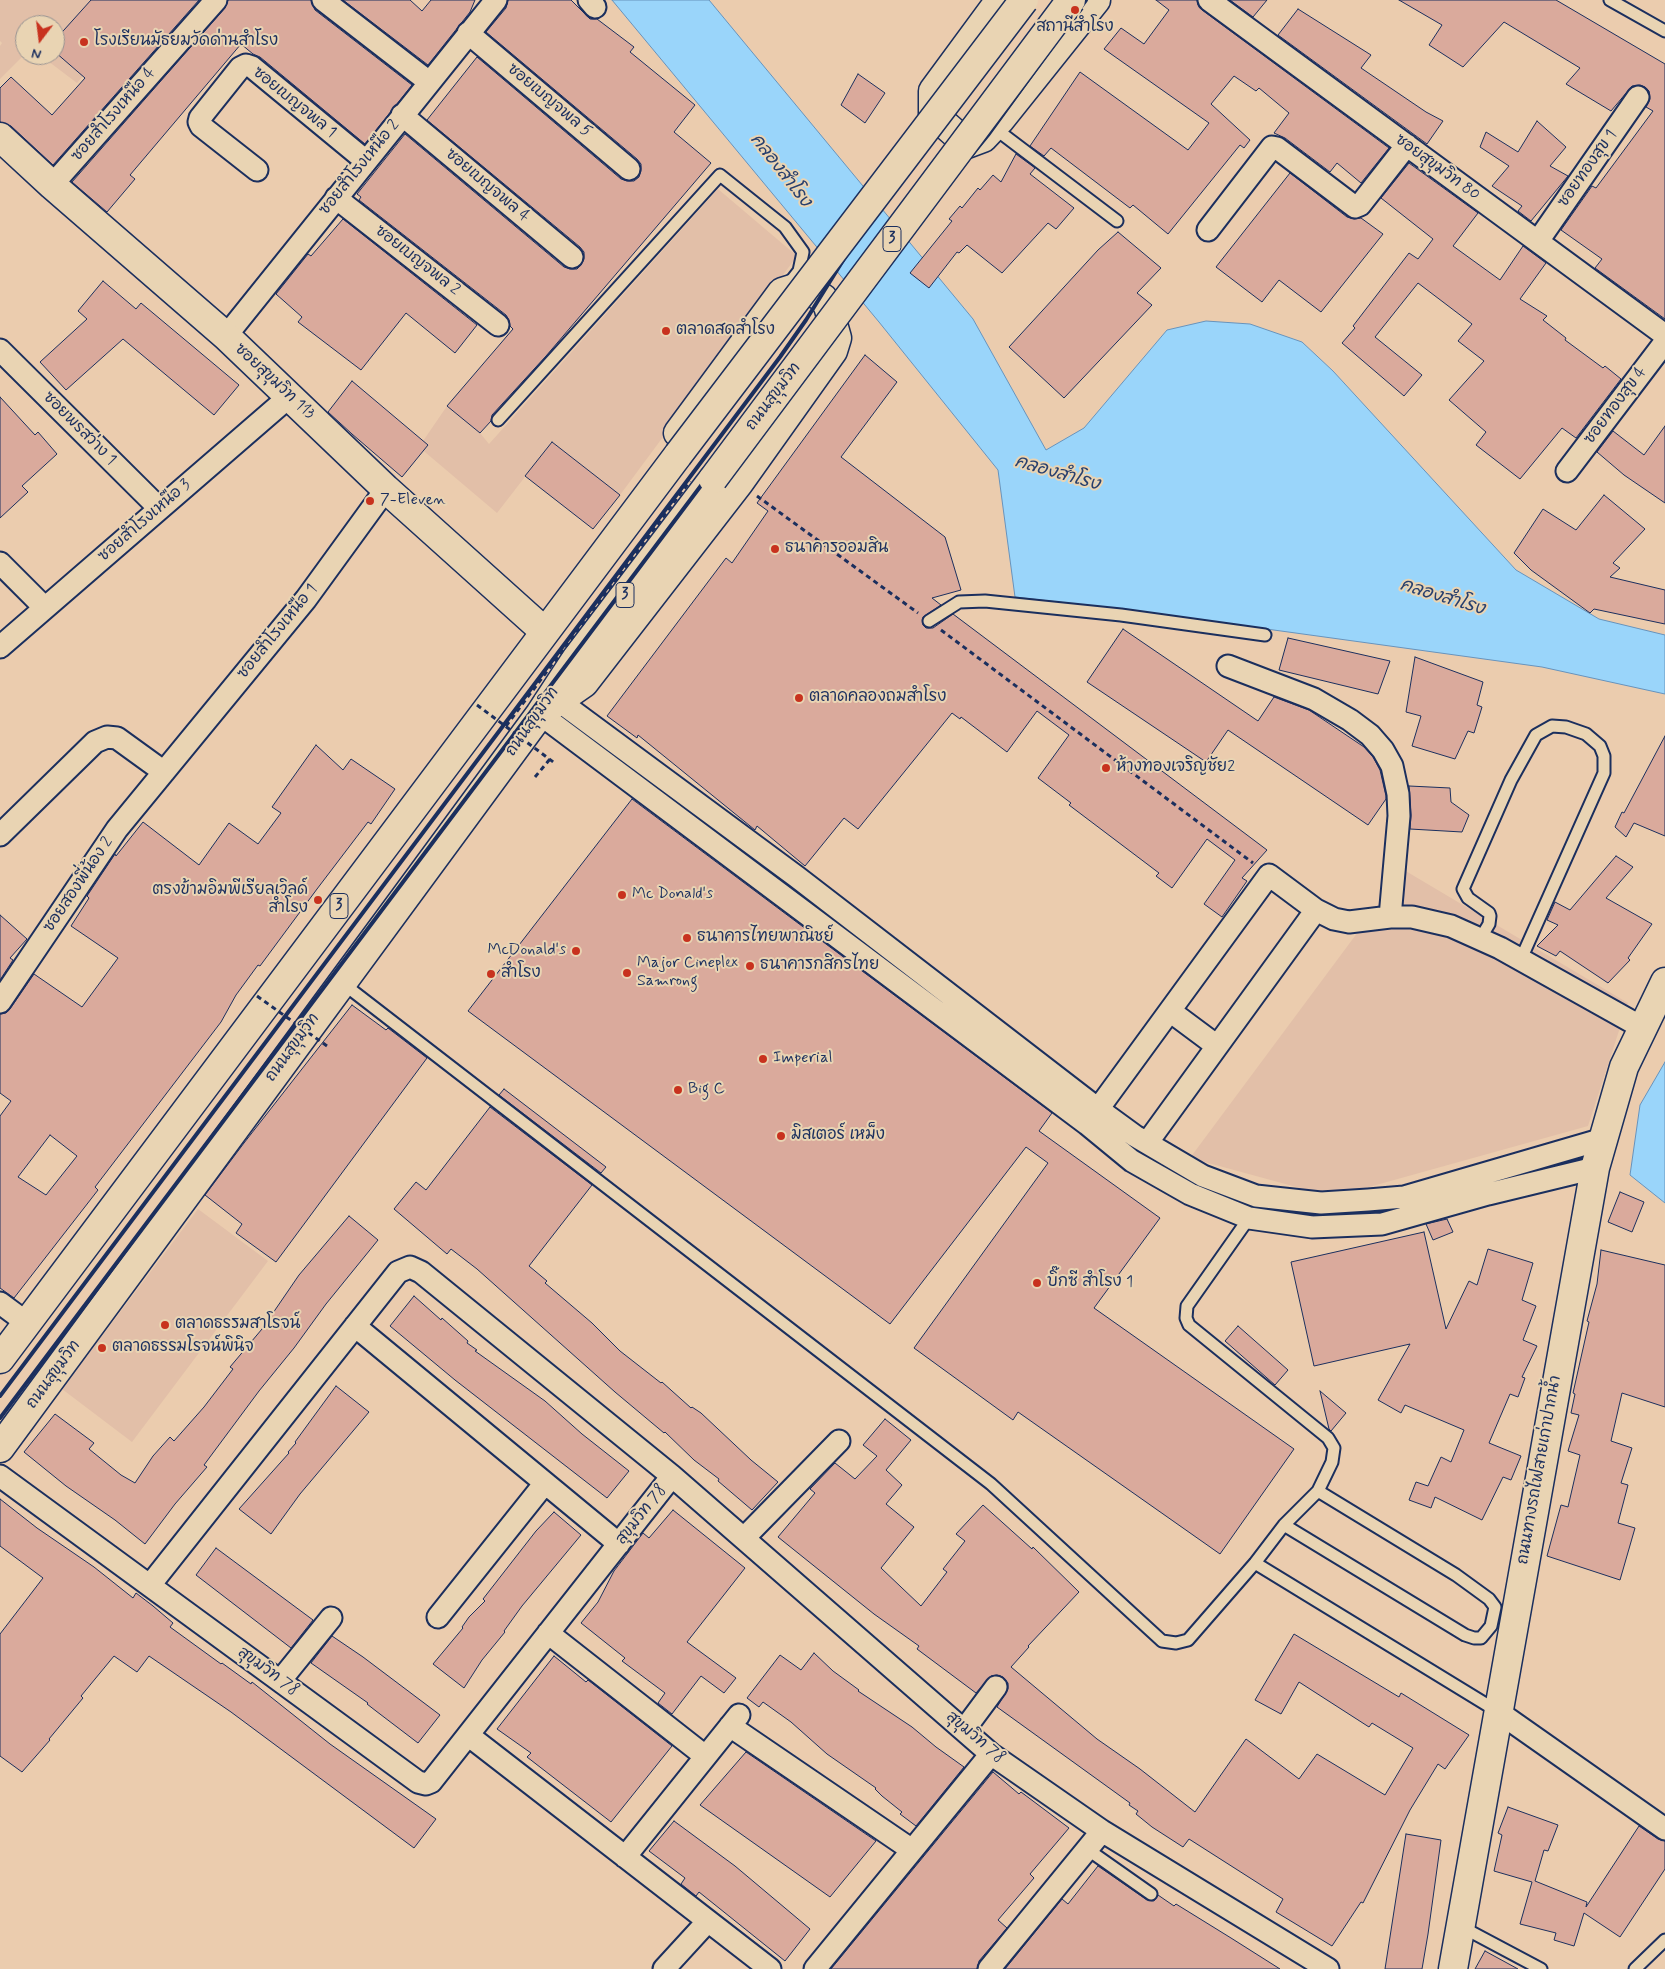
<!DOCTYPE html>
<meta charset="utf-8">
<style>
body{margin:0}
#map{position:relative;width:1665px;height:1969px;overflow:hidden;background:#ebccae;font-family:Mynerve,sans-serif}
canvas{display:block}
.north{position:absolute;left:15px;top:15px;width:50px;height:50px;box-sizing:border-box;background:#e9d4b3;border:1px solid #979291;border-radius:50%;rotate:195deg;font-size:14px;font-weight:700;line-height:20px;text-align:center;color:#1b2f5e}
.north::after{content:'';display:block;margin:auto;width:18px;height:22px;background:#c8321e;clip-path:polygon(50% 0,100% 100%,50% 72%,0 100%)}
</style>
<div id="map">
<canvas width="1665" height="1969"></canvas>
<div class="north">N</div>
</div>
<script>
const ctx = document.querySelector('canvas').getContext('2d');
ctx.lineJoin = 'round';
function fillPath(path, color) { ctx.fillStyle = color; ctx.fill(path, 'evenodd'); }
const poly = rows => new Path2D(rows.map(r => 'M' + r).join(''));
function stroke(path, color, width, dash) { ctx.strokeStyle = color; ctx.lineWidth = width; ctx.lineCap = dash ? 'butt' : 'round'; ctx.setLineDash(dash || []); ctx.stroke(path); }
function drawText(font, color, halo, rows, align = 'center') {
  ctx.font = font + ' Mynerve,"Playpen Sans Thai",sans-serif'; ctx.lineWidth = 4; ctx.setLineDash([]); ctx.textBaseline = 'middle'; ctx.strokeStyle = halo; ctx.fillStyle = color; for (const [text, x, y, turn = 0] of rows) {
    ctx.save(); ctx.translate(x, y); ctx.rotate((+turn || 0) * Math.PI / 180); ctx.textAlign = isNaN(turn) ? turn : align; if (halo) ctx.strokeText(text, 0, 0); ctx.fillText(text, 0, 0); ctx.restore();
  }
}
fillPath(poly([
 [0,0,149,0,77,83,40,55,55,55,55,25,25,25,25,54,0,79,0,46,2,43,0,41],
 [718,189,797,256,620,495,552,442,497,513,419,447,447,406,480,433,489,444],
 [1404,870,1628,1003,1588,1126,1333,1197,1190,1158],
 [198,1209,268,1261,132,1442,62,1389]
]), '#e2bfa8');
const water = poly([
 [612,0,709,0,973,319,1046,450,1084,428,1167,330,1206,321,1250,324,1302,342,1333,371,1516,570,1599,619,1665,635,1665,694,1542,667,1136,611,1015,597,998,470,879,322,612,0],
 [1665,1062,1665,1203,1630,1175,1640,1105,1665,1062]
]);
fillPath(water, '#9ad5fa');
stroke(water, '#6793bc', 1);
const building = poly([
 [91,0,199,0,53,165,11,126,0,122,0,88,11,77,52,115,85,78,55,52,55,40,91,0],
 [228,0,311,0,315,10,412,85,365,144,260,57,253,54,241,44,130,175,135,179,107,212,72,182,225,8,228,0],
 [343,0,410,0,422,11,431,0,475,0,470,12,428,65,343,0],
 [508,0,571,0,590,19,597,19,634,47,630,52,695,105,674,132,711,163,546,356,492,415,491,421,480,433,447,406,513,329,510,326,509,320,506,315,359,200,361,197,357,194,405,134,564,267,570,269,577,269,581,265,584,259,584,252,580,247,427,120,477,57,621,179,627,181,634,181,639,177,641,171,641,164,637,159,486,32,506,8,508,0],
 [1156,0,1197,0,1198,5,1202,10,1389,148,1361,183,1337,163,1330,172,1285,138,1274,133,1289,113,1259,88,1256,91,1234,76,1211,104,1250,140,1244,148,1240,145,1168,234,1133,205,1130,208,1051,148,1044,156,1030,146,1080,72,1188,150,1209,123,1104,49,1121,28,1144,44,1169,10,1156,0],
 [1230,0,1267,0,1253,17,1230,0],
 [1399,0,1556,0,1665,64,1665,319,1595,268,1602,259,1561,230,1592,186,1596,188,1653,111,1646,107,1650,99,1649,91,1645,87,1640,85,1632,86,1611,111,1566,84,1580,68,1504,22,1463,67,1429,45,1442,25,1399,0],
 [1298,9,1371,55,1361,68,1426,112,1443,121,1427,144,1278,35,1298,9],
 [858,74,885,93,865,123,841,105,858,74],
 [1537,121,1566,147,1550,166,1568,176,1531,221,1518,211,1522,206,1492,186,1509,166,1480,147,1486,132,1518,152,1537,121],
 [1016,154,1035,168,1030,174,1074,208,1056,229,1048,223,1002,273,967,245,959,253,957,252,929,288,910,273,952,221,949,219,960,206,962,208,978,188,980,190,993,175,1001,182,1016,154],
 [1409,163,1478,213,1453,246,1500,280,1523,246,1546,263,1520,299,1547,316,1543,320,1566,338,1565,340,1603,368,1605,366,1621,379,1576,438,1562,428,1520,479,1476,445,1486,432,1449,400,1484,361,1458,341,1472,324,1418,283,1375,337,1422,375,1404,396,1342,343,1355,328,1353,326,1409,253,1418,259,1433,239,1381,198,1409,163],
 [1290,173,1347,217,1354,219,1361,218,1383,234,1321,312,1279,280,1262,302,1216,267,1290,173],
 [343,219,477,325,455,353,406,313,361,370,298,322,302,317,276,294,308,254,311,256,343,219],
 [1118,232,1161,268,1137,293,1152,305,1064,398,1009,347,1098,250,1118,232],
 [103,281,136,309,141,303,239,385,214,415,123,339,66,390,40,362,87,319,78,311,103,281],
 [865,355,897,382,841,457,945,537,961,590,932,598,941,605,923,617,923,625,926,628,933,628,953,614,1267,850,1242,878,1247,881,1222,917,1204,904,1235,860,1207,839,1172,888,1156,876,1159,873,1069,805,1071,803,1038,778,1069,735,1037,711,1007,752,961,717,960,719,952,713,858,829,844,818,805,866,757,826,755,830,638,735,637,738,607,716,726,558,732,563,768,511,757,503,865,355],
 [352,381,428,445,402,477,352,434,328,412,352,381],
 [0,397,35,435,38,432,57,454,22,486,28,492,0,518,0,397],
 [1665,426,1665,503,1624,475,1597,452,1613,431,1644,455,1665,426],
 [552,442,620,495,593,529,525,476,552,442],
 [1604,495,1645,529,1613,563,1620,568,1610,577,1665,590,1665,624,1594,609,1590,613,1531,570,1514,553,1543,509,1576,530,1604,495],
 [1123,629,1258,721,1274,697,1309,710,1364,747,1373,757,1380,770,1386,796,1386,799,1368,825,1228,730,1206,762,1087,682,1123,629],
 [1288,638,1390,661,1378,694,1279,670,1288,638],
 [1415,657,1483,682,1477,705,1482,707,1474,733,1468,731,1455,759,1412,746,1421,716,1406,712,1415,657],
 [1665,736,1665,836,1634,823,1626,837,1615,827,1622,812,1624,813,1665,736],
 [316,745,343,770,351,759,395,789,371,824,368,822,317,889,260,966,258,965,236,995,221,1022,95,1187,98,1190,14,1298,0,1288,0,1116,11,1101,0,1093,0,1014,6,1013,10,1009,34,974,82,1007,118,958,71,926,89,898,87,896,115,854,116,856,143,822,199,865,229,823,258,844,281,813,272,807,316,745],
 [50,1135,77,1156,46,1195,18,1177,50,1135],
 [1409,786,1450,788,1451,802,1469,815,1462,832,1410,829,1411,815,1409,786],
 [632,799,1052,1113,1039,1131,1160,1218,1094,1308,1294,1449,1220,1554,1018,1412,1013,1420,914,1348,1048,1163,1026,1147,890,1324,468,1011,632,799],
 [1616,856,1633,867,1606,898,1652,924,1628,958,1630,960,1608,983,1560,951,1556,956,1537,946,1558,925,1547,920,1555,902,1570,910,1616,856],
 [0,915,27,939,10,958,13,960,0,980,0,915],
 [352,1005,386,1030,388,1028,427,1058,276,1262,236,1233,242,1224,205,1195,244,1143,352,1005],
 [504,1089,606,1167,601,1173,499,1095,504,1089],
 [490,1107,592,1185,529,1266,547,1281,545,1283,592,1323,620,1351,661,1383,662,1382,691,1408,692,1407,701,1413,751,1460,778,1482,752,1510,718,1481,719,1479,694,1460,665,1432,664,1433,615,1392,477,1269,451,1249,447,1254,394,1209,416,1182,426,1190,490,1107],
 [1620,1192,1644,1202,1632,1232,1608,1222,1620,1192],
 [349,1216,378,1240,326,1304,294,1348,259,1391,204,1465,207,1467,175,1504,145,1544,115,1520,66,1486,24,1452,55,1414,94,1443,89,1449,121,1475,135,1483,153,1456,170,1437,174,1441,204,1407,233,1369,230,1367,262,1329,299,1275,349,1216],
 [1447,1219,1453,1232,1433,1240,1426,1224,1447,1219],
 [1424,1232,1446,1329,1469,1281,1477,1285,1488,1249,1533,1263,1522,1300,1536,1306,1523,1340,1537,1346,1522,1377,1525,1378,1518,1397,1510,1394,1489,1443,1521,1456,1511,1480,1503,1477,1482,1520,1435,1497,1431,1508,1409,1500,1416,1482,1428,1486,1441,1457,1451,1462,1464,1430,1405,1405,1401,1413,1378,1400,1410,1344,1314,1366,1291,1262,1424,1232],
 [1601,1250,1665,1265,1665,1407,1622,1393,1611,1441,1632,1448,1621,1483,1628,1485,1618,1523,1635,1528,1620,1580,1547,1556,1561,1505,1568,1507,1580,1455,1568,1451,1579,1415,1571,1413,1575,1394,1573,1393,1589,1322,1587,1321,1597,1284,1601,1250],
 [414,1296,441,1320,442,1318,468,1341,467,1343,477,1350,475,1351,545,1401,582,1434,629,1471,607,1498,455,1380,390,1326,414,1296],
 [1238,1326,1288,1370,1275,1385,1225,1341,1238,1326],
 [336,1386,369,1412,300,1494,271,1534,239,1509,289,1453,288,1452,296,1443,295,1442,336,1386],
 [1320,1391,1346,1413,1331,1431,1329,1429,1320,1391],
 [885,1419,911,1440,886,1470,902,1485,886,1504,914,1527,881,1568,921,1606,947,1572,943,1569,965,1541,956,1534,983,1505,1032,1549,1033,1547,1079,1592,1028,1646,1029,1647,1011,1667,1097,1739,1140,1769,1195,1812,1246,1739,1299,1779,1317,1754,1385,1795,1413,1748,1372,1723,1369,1727,1299,1682,1281,1714,1255,1700,1294,1634,1399,1697,1401,1693,1469,1735,1445,1769,1438,1764,1410,1810,1363,1903,1361,1902,1332,1946,1276,1912,1283,1899,1189,1839,1183,1847,1152,1827,1136,1814,1138,1811,1129,1805,1130,1803,997,1707,1008,1689,1008,1683,1003,1677,997,1675,991,1676,976,1693,917,1649,919,1646,874,1614,778,1537,815,1493,810,1489,835,1463,855,1479,877,1456,863,1445,885,1419],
 [0,1499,37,1528,94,1567,133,1598,136,1593,153,1606,173,1623,170,1627,221,1664,222,1663,251,1684,252,1682,330,1744,436,1819,414,1848,231,1712,149,1656,137,1672,114,1656,81,1696,83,1698,49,1739,50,1740,22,1772,0,1756,0,1634,43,1578,0,1546,0,1499],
 [673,1510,745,1568,687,1642,736,1678,724,1693,701,1676,672,1714,658,1703,665,1693,622,1661,625,1658,581,1623,598,1602,614,1571,643,1533,649,1538,673,1510],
 [554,1512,581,1535,522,1606,504,1631,505,1632,482,1660,464,1688,433,1664,463,1628,462,1627,469,1617,485,1601,483,1599,536,1531,554,1512],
 [216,1548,313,1620,291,1648,196,1575,216,1548],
 [332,1636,363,1657,440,1715,418,1743,376,1711,367,1704,368,1703,311,1663,332,1636],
 [814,1653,833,1671,859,1690,858,1691,912,1727,936,1747,964,1767,916,1826,900,1814,902,1812,882,1796,875,1789,876,1788,827,1754,791,1722,763,1702,759,1707,747,1698,780,1655,801,1670,814,1653],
 [554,1656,586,1682,588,1680,672,1746,611,1822,527,1757,531,1753,497,1729,554,1656],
 [746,1752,876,1841,830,1897,700,1805,746,1752],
 [993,1772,1019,1794,1021,1792,1069,1828,1030,1874,1034,1878,998,1920,1007,1928,979,1961,977,1969,831,1969,993,1772],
 [1508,1807,1558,1825,1548,1851,1544,1850,1535,1881,1587,1902,1586,1907,1639,1826,1658,1839,1665,1841,1665,1869,1620,1937,1584,1913,1574,1946,1554,1940,1556,1933,1520,1924,1532,1882,1494,1871,1502,1835,1498,1833,1508,1807],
 [674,1821,735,1866,810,1929,785,1961,699,1892,696,1896,681,1884,685,1878,649,1851,674,1821],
 [1406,1834,1441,1840,1428,1934,1422,1969,1385,1969,1406,1834],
 [1098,1866,1147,1900,1154,1901,1158,1895,1174,1906,1176,1904,1231,1938,1280,1969,1005,1969,1062,1899,1068,1904,1098,1866],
 [1485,1951,1518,1969,1475,1969,1485,1951]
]);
fillPath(building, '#daaa9c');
stroke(building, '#1b2f5e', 1);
const service = poly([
 [1610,0,1665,31],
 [993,127,1117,221],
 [498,420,720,175,785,227,803,252,799,271,788,285],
 [929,621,959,602,985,601,1121,615,1265,635],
 [1480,939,1489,924,1490,916,1489,913,1468,898,1463,889,1511,780,1536,735,1552,726,1566,727,1586,734,1600,746,1604,756,1604,773,1521,959],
 [341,982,991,1484,1162,1641,1176,1643,1188,1640,1255,1563,1284,1525,1318,1491,1332,1462,1334,1448,1328,1438,1189,1325,1186,1318,1187,1306,1249,1218],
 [1284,1525,1465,1635,1474,1638,1481,1638,1491,1626,1495,1607,1489,1599,1456,1575,1318,1491],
 [1255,1563,1497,1711],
 [1087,1849,1151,1894],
 [1460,1926,1541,1969],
 [1635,1969,1665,1940]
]);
const minor = poly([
 [323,0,429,82],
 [589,0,595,7],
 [1209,0,1665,335],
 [468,33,629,169],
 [402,115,572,257],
 [257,170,201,126,199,122,200,118,240,68,246,65,252,67,366,161],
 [52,185,216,0],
 [336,198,498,325],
 [1208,230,1272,147,1277,148,1355,207,1360,205,1407,145],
 [1538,241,1638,97],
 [226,336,496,0],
 [0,350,159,508],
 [1567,471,1665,342],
 [0,563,45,608],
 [0,647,290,396],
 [1228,666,1314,699,1350,720,1370,735,1383,750,1392,766,1398,794,1399,816,1390,917],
 [559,701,797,877,1098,1109,1135,1136,1203,1176,1256,1196,1321,1203,1368,1200,1404,1197,1603,1139],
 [540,714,1087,1124,1132,1161,1190,1194,1249,1218,1312,1227,1382,1224,1488,1194,1595,1168],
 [0,835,95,742,107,737,117,738,164,772],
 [0,1002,117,829,306,599,386,489],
 [1170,1011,1217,1046],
 [1090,1120,1269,875,1316,910],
 [1147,1143,1316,910,1334,919,1349,922,1390,917,1412,917,1451,926,1500,948,1643,1028],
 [0,1303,27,1323],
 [355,1326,619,1544],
 [0,1476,418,1782,426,1784,431,1782,672,1476],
 [744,1538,839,1441],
 [150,1585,398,1272,410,1267,421,1272,672,1476,991,1754,1102,1831,1328,1969],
 [438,1617,545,1483],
 [548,1633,705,1756],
 [280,1681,331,1618],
 [1497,1711,1665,1829],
 [730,1726,912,1850],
 [964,1730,996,1687],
 [468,1735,770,1969],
 [625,1857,739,1715],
 [664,1969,708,1921],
 [815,1969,991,1754],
 [989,1969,1102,1831]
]);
const secondary = poly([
 [0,137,52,185,226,336,386,489,544,631],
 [1453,1969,1595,1168,1624,1067,1665,982]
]);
const trunk = poly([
 [1000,0,933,91,933,114,967,144,983,138,1000,120,1096,0],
 [551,706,584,683,739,483,833,351,837,338,828,306,823,298,801,286,782,292,678,433],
 [0,1359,678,455],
 [0,1448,540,714,576,659,713,479]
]);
stroke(service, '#1b2f5e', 15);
stroke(minor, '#1b2f5e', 25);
stroke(secondary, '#1b2f5e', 31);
stroke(trunk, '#1b2f5e', 31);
stroke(poly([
 [757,496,918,613],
 [941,630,1253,863],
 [535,777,550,759]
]), '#1b2f5e', 3, [5, 4]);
stroke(service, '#e9d4b3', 11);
stroke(minor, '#e9d4b3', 21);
stroke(secondary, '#e9d4b3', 28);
stroke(trunk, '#e9d4b3', 28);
stroke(poly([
 [0,1396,780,357,806,320,888,188,955,88,1022,0],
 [0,1418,727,451,832,317,934,201,988,135,1086,0]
]), '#1b2f5e', 4);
const trunkBridge = poly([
 [678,455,1024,0],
 [713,479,1071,0]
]);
stroke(trunkBridge, '#1b2f5e', 31, []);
stroke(poly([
 [477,705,556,764],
 [506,726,690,481],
 [257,996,327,1046]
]), '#1b2f5e', 3, [5, 4]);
stroke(trunkBridge, '#e9d4b3', 28);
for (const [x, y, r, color] of [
 [1075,10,5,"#c8321e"],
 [84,42,5,"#c8321e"],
 [666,331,5,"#c8321e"],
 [370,501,5,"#c8321e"],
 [775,549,5,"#c8321e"],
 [799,698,5,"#c8321e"],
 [1106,768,5,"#c8321e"],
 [622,895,5,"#c8321e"],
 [318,900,5,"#c8321e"],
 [687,938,5,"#c8321e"],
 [576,951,5,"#c8321e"],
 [750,966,5,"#c8321e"],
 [627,973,5,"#c8321e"],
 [491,974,5,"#c8321e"],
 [763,1059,5,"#c8321e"],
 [678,1090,5,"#c8321e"],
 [781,1136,5,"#c8321e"],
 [1037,1283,5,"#c8321e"],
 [165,1325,5,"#c8321e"],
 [102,1348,5,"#c8321e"]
]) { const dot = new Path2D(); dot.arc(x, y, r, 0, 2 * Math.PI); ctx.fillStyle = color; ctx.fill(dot); stroke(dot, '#e9d4b3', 2); }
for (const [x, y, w] of [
 [892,239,18],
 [625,595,18],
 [339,906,18]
]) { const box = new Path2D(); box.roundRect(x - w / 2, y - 12.5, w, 25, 4); ctx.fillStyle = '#e9d4b3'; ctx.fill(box); stroke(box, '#1b2f5e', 1); }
drawText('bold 15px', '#1b2f5e', null, [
 ["3",892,239],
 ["3",625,595],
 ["3",339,906]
]);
drawText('16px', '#1b2f5e', '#e9d4b3', [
 ["สถานีสำโรง",1075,28,"center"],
 ["โรงเรียนมัธยมวัดด่านสำโรง",94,42],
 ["ตลาดสดสำโรง",676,331],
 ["7-Eleven",380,501],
 ["ธนาคารออมสิน",785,549],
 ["ตลาดคลองถมสำโรง",809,698],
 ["ห้างทองเจริญชัย2",1116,768],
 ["ตรงข้ามอิมพีเรียลเวิลด์",308,891,"right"],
 ["สําโรง",308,909,"right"],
 ["Mc Donald's",632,895],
 ["ธนาคารไทยพาณิชย์",697,938],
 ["McDonald's",566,951,"right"],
 ["Major Cineplex",637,964],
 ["Samrong",637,982],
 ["ธนาคารกสิกรไทย",760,966],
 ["สำโรง",501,974],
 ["Imperial",773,1059],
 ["Big C",688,1090],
 ["มิสเตอร์ เหม็ง",791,1136],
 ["บิ๊กซี สำโรง 1",1047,1283],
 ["ตลาดธรรมสาโรจน์",175,1325],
 ["ตลาดธรรมโรจน์พินิจ",112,1348]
], 'left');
drawText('16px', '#1b2f5e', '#e9d4b3', [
 ["ซอยเบญจพล 5",549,101,40],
 ["ซอยเบญจพล 1",294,103,39],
 ["ซอยสำโรงเหนือ 4",114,115,-49],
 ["ซอยสำโรงเหนือ 2",360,168,-51],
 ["ซอยสุขุมวิท 80",1437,168,36],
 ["ซอยทองสุข 1",1588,169,-55],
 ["ซอยเบญจพล 4",487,186,40],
 ["ซอยเบญจพล 2",417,261,38],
 ["ซอยสุขุมวิท 113",274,382,43],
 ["ถนนสุขุมวิท",774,397,-53],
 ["ซอยทองสุข 4",1616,406,-53],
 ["ซอยพรสว่าง 1",79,429,45],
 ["ซอยสำโรงเหนือ 3",145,521,-41],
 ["ซอยสำโรงเหนือ 1",278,632,-51],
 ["ถนนสุขุมวิท",533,722,-55],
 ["ซอยสองพี่น้อง 2",79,885,-56],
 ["ถนนสุขุมวิท",293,1048,-54],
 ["ถนนสุขุมวิท",54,1375,-54],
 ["ถนนทางรถไฟสายเก่าปากน้ำ",1540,1470,-80],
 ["สุขุมวิท 78",642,1515,-52],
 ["สุขุมวิท 78",268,1672,36],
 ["สุขุมวิท 78",975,1738,40]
]);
drawText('italic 18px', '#28406e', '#e9d4b3', [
 ["คลองสำโรง",780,171,52],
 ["คลองสำโรง",1057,474,16],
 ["คลองสำโรง",1442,598,17]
]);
</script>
